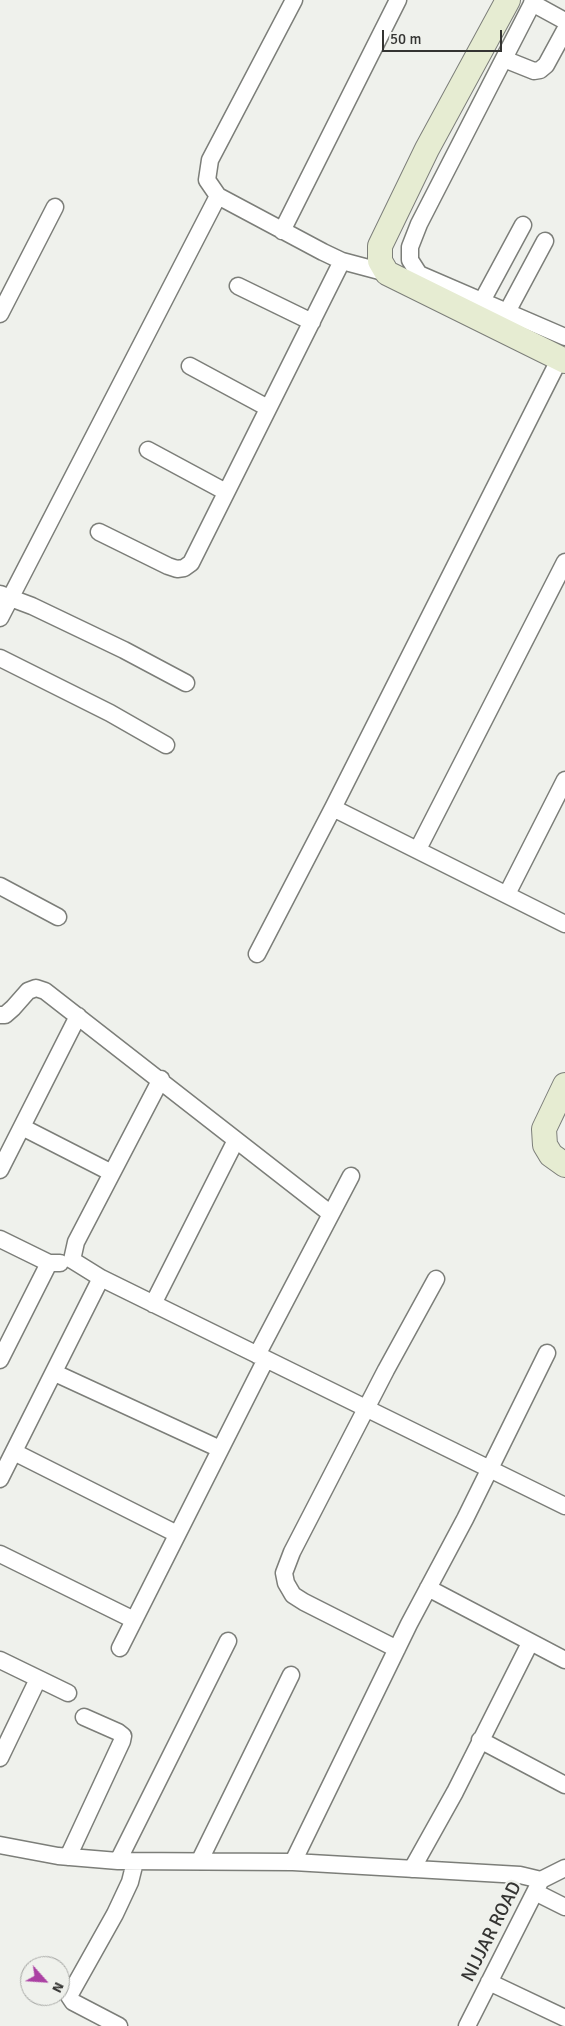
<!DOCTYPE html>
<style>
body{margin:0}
#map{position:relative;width:565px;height:2026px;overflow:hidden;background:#eff1ec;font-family:Signika,sans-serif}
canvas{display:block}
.north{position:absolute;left:20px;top:1956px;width:50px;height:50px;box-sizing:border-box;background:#eff1ec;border:1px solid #a4a5a2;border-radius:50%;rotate:116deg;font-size:14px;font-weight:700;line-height:20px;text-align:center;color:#343432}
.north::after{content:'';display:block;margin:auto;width:18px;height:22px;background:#ab41a3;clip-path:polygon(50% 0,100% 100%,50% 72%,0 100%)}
.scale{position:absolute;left:382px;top:30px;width:120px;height:22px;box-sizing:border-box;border:2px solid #343432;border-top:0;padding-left:6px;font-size:15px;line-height:18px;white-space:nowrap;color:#343432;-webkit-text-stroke:4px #eff1ec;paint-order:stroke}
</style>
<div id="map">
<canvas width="565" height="2026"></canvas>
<div class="north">N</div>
<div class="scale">50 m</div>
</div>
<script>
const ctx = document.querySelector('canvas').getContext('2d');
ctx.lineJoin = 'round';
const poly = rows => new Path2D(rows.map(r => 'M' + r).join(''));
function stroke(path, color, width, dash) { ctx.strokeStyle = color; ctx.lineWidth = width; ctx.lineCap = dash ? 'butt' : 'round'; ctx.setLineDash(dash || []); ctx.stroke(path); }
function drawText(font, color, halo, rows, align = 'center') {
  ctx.font = font + ' Signika,sans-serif'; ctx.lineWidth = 5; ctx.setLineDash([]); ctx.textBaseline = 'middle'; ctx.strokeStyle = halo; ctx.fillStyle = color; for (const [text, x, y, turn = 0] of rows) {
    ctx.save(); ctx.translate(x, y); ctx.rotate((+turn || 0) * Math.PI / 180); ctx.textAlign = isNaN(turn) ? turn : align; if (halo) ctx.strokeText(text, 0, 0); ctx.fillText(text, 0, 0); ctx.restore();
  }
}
const street = poly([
 [294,0,210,160,207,180,218,196,323,252,342,261,387,273],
 [534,0,419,224,410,247,410,260,419,274,565,337],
 [532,3,565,21],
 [504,59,534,71,540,70,546,65,565,30],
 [282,231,398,0],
 [238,286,312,322],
 [482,301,523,225],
 [507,312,545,241],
 [0,314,55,207],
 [190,366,268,408],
 [148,450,226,492],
 [99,532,168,566,177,569,184,568,191,563,342,261],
 [0,594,32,606,124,650,186,683],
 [0,618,218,196],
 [0,658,110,713,166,745],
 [333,808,565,924],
 [418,849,565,562],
 [0,886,58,917],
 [507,894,565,780],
 [257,954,333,808,560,358],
 [0,1015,5,1015,13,1008,28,991,36,988,45,991,331,1214],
 [22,1127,112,1173],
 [0,1170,78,1016],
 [0,1239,49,1263,60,1263],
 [72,1260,101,1278,565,1506],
 [72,1260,76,1242,161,1079],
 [153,1304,236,1140],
 [257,1355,351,1176],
 [0,1360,49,1263],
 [55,1373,220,1449],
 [14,1452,177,1534],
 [0,1479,101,1278],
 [0,1554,134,1620],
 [428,1588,565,1660],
 [120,1648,266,1359],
 [397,1649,304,1602,293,1595,286,1583,284,1573,292,1552,386,1370,436,1279],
 [0,1660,68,1693],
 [480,1740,565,1785],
 [0,1758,38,1679],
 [0,1845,58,1856,118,1861,293,1862,520,1875,541,1880],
 [68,1857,122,1741,123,1736,118,1732,84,1717],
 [200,1860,291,1675],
 [118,1861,228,1641],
 [293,1862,409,1624,465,1519,547,1353],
 [412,1869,455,1792,530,1643],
 [535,1892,565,1907],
 [489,1982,565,2018],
 [119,2026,73,2002,69,1996,115,1914,130,1882,135,1862],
 [467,2026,541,1880,565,1868]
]);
const secondary = poly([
 [508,0,427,149,380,246,380,261,387,273,565,361],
 [565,1085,544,1129,545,1145,551,1155,565,1165]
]);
stroke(street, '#7c7e79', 19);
stroke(secondary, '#7c7e79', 26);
stroke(street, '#fff', 16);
stroke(secondary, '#e6ecd2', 24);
drawText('19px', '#343432', '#eff1ec', [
 ["NIJJAR ROAD",492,1932,-63]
]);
</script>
